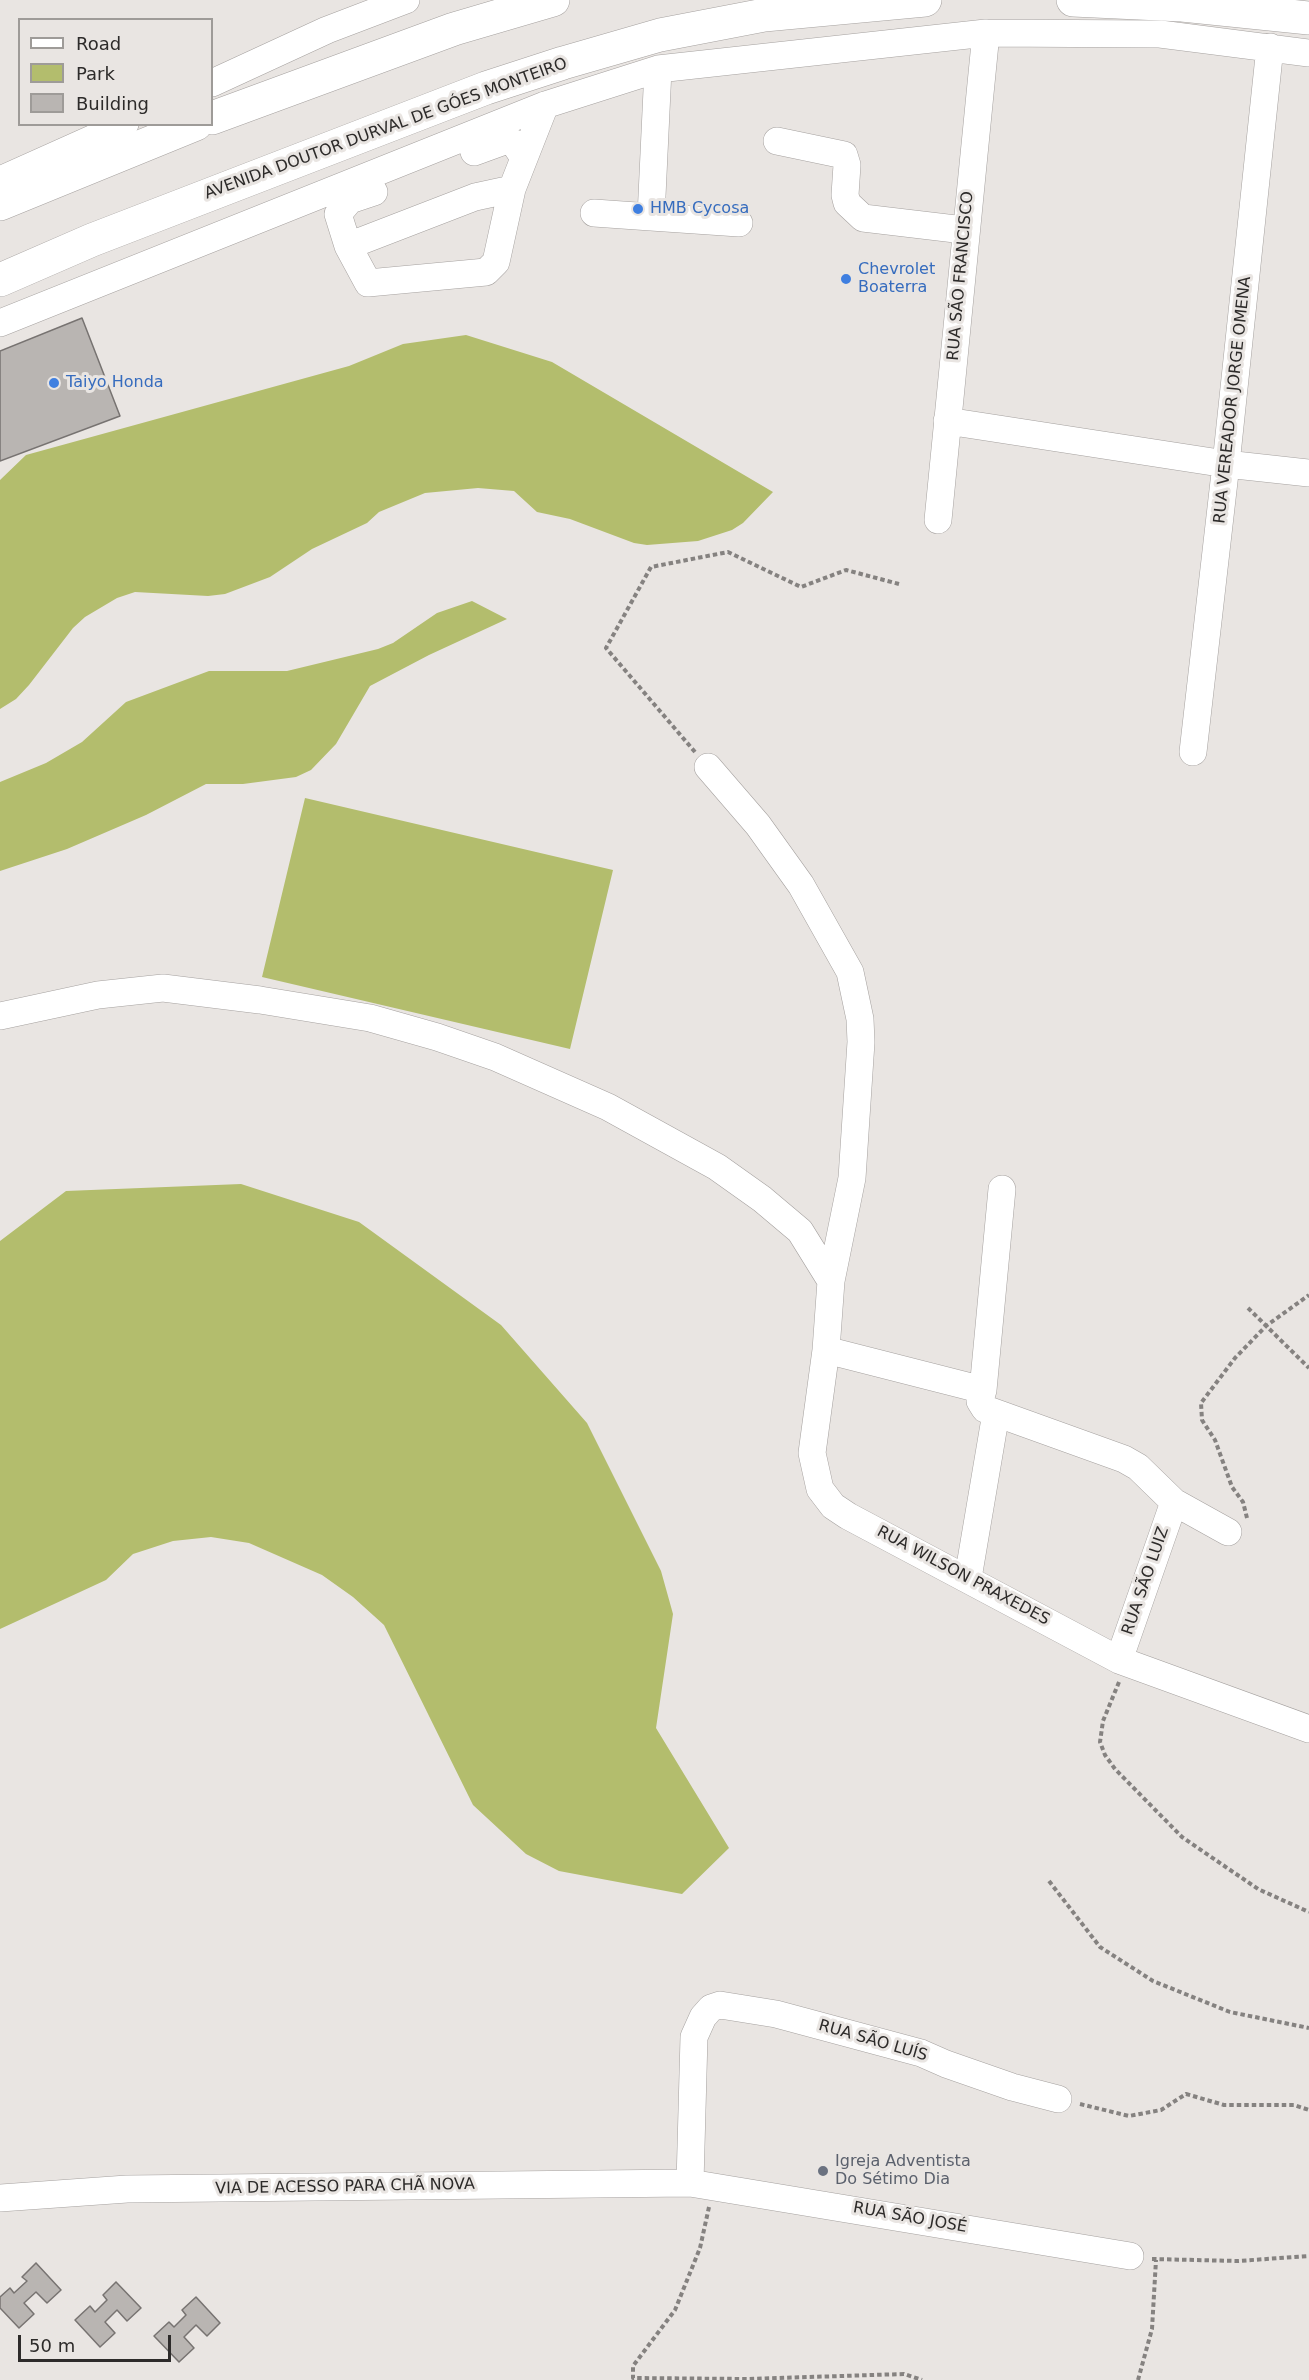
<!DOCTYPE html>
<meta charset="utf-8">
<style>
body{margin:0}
#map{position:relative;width:1309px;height:2380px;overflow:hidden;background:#e9e5e2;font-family:"DejaVu Sans",sans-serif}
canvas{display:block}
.legend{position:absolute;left:18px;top:18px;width:195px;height:108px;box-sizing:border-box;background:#e9e5e2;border:2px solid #9e9b98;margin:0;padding:8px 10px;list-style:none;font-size:18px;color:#2d2b2a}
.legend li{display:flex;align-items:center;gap:12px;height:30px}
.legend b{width:30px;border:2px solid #9e9b98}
.scale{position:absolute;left:18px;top:2335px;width:153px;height:27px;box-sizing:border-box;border:3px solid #2d2b2a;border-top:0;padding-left:8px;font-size:18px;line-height:21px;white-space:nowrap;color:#2d2b2a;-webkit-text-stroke:4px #e9e5e2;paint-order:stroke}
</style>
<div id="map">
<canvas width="1309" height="2380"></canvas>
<ul class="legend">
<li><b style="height:8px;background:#fff"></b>Road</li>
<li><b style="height:16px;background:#b3bd6d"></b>Park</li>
<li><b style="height:16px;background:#b9b5b2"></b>Building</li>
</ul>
<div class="scale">50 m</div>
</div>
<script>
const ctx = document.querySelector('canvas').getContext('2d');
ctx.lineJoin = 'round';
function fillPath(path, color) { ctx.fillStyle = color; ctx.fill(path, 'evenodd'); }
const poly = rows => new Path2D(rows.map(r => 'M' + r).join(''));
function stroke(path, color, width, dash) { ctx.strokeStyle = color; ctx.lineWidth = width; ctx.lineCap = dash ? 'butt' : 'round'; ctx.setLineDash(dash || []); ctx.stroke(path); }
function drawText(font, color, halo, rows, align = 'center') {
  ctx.font = font + ' "DejaVu Sans",sans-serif'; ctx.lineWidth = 6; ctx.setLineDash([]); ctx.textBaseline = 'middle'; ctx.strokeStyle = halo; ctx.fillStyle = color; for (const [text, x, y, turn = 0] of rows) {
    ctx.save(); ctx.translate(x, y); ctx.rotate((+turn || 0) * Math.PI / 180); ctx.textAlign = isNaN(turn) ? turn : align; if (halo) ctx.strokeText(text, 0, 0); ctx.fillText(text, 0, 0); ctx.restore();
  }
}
fillPath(poly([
 [466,335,552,362,773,492,743,523,732,530,698,541,647,545,634,543,570,519,537,512,514,491,478,488,425,493,379,512,367,523,312,549,270,577,225,594,208,596,135,592,117,598,85,617,73,628,29,685,16,699,0,709,0,480,26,455,349,366,403,344],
 [472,601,507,619,429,655,370,686,336,744,311,770,296,777,243,784,206,784,146,815,67,849,0,871,0,782,46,763,82,742,126,702,209,671,287,671,378,649,393,643,437,613],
 [305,798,613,870,570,1049,262,977],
 [241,1184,359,1222,501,1325,587,1423,661,1571,673,1614,656,1728,729,1848,682,1894,559,1871,526,1854,473,1805,384,1625,353,1597,322,1575,249,1543,211,1537,173,1541,133,1554,106,1580,0,1629,0,1241,66,1191]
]), '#b3bd6d');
const building = poly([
 [82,318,120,416,0,461,0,351,82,318],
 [36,2263,61,2290,47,2303,36,2292,24,2303,34,2314,19,2328,0,2308,0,2297,10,2288,14,2293,27,2281,22,2277,36,2263],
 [116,2282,141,2308,127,2321,117,2310,105,2322,115,2333,100,2347,75,2320,90,2306,95,2312,107,2300,103,2295,116,2282],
 [196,2297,220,2323,207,2336,196,2325,184,2337,194,2348,179,2362,154,2336,169,2322,174,2327,186,2315,182,2310,196,2297]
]);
fillPath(building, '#b9b5b2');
stroke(building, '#777371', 1.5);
const minor = poly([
 [658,69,651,217,739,223],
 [212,83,327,30,406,0],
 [777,141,844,155,847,165,845,195,847,203,863,218,964,230],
 [474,152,507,140,514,143,524,158],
 [0,180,125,124],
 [374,192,350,200,338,214,348,246,368,283,486,272,496,262,512,189,545,105],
 [594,213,651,217],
 [348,246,475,197,512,189],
 [0,323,545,105,658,69,986,33,1160,34,1309,53],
 [947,421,1226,464,1309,473],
 [938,520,986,33],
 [1193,752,1226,464,1270,47],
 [708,767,758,825,801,885,850,972,860,1019,861,1042,852,1178,831,1281,826,1350,812,1453,820,1489,833,1506,848,1516,1119,1660,1309,1729],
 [0,1016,98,995,163,988,260,1000,370,1018,437,1037,495,1057,608,1107,717,1167,762,1199,800,1231,831,1281],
 [826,1350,983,1390,980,1401,985,1409,1124,1459,1138,1467,1174,1502,1228,1532],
 [983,1390,1002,1189],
 [968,1578,996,1413],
 [1119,1660,1174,1502],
 [690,2183,694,2037,703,2017,711,2008,720,2005,776,2014,921,2053,946,2064,1012,2087,1058,2099],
 [0,2198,127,2189,690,2183,1130,2256]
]);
const highway = poly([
 [1073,0,1182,5,1309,18],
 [212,118,454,29,553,0],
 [0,204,196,124],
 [0,280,92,240,486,88,563,63,660,35,764,15,925,0]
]);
stroke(minor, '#a5a19f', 28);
stroke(highway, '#a5a19f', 34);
stroke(poly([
 [695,752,606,648,651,567,728,552,801,587,846,570,899,584],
 [1248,1308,1309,1368],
 [1247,1518,1243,1502,1232,1487,1215,1440,1202,1420,1201,1403,1235,1358,1266,1326,1309,1295],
 [1119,1682,1103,1721,1100,1742,1105,1755,1115,1769,1182,1837,1258,1889,1309,1912],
 [1049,1881,1100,1947,1153,1981,1230,2012,1309,2028],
 [1080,2104,1129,2116,1161,2110,1186,2094,1224,2105,1294,2105,1309,2110],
 [709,2207,700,2248,675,2310,633,2366,633,2378,747,2379,904,2374,922,2380],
 [1152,2259,1238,2261,1309,2256],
 [1138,2380,1152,2329,1156,2260]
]), '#858280', 4, [4.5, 3]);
stroke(minor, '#fff', 27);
stroke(highway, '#fff', 33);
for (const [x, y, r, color] of [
 [638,209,6,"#3f7fe0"],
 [846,279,6,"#3f7fe0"],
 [54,383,6,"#3f7fe0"],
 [823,2171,6,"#6b7280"]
]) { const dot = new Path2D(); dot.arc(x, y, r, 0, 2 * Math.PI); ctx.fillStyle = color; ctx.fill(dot); stroke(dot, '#e9e5e2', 2); }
drawText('16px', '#2d2b2a', '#e9e5e2', [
 ["AVENIDA DOUTOR DURVAL DE GÓES MONTEIRO",386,129,-20],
 ["RUA SÃO FRANCISCO",961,276,-85],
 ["RUA VEREADOR JORGE OMENA",1233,400,-84],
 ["RUA WILSON PRAXEDES",963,1576,28],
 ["RUA SÃO LUIZ",1146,1581,-71],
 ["RUA SÃO LUÍS",873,2041,16],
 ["VIA DE ACESSO PARA CHÃ NOVA",345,2187,-1],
 ["RUA SÃO JOSÉ",910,2218,10]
]);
drawText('16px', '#366cbe', '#e9e5e2', [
 ["HMB Cycosa",650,209],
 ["Chevrolet",858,270],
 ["Boaterra",858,288],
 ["Taiyo Honda",66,383]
], 'left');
drawText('16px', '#5b616d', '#e9e5e2', [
 ["Igreja Adventista",835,2162],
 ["Do Sétimo Dia",835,2180]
], 'left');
</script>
